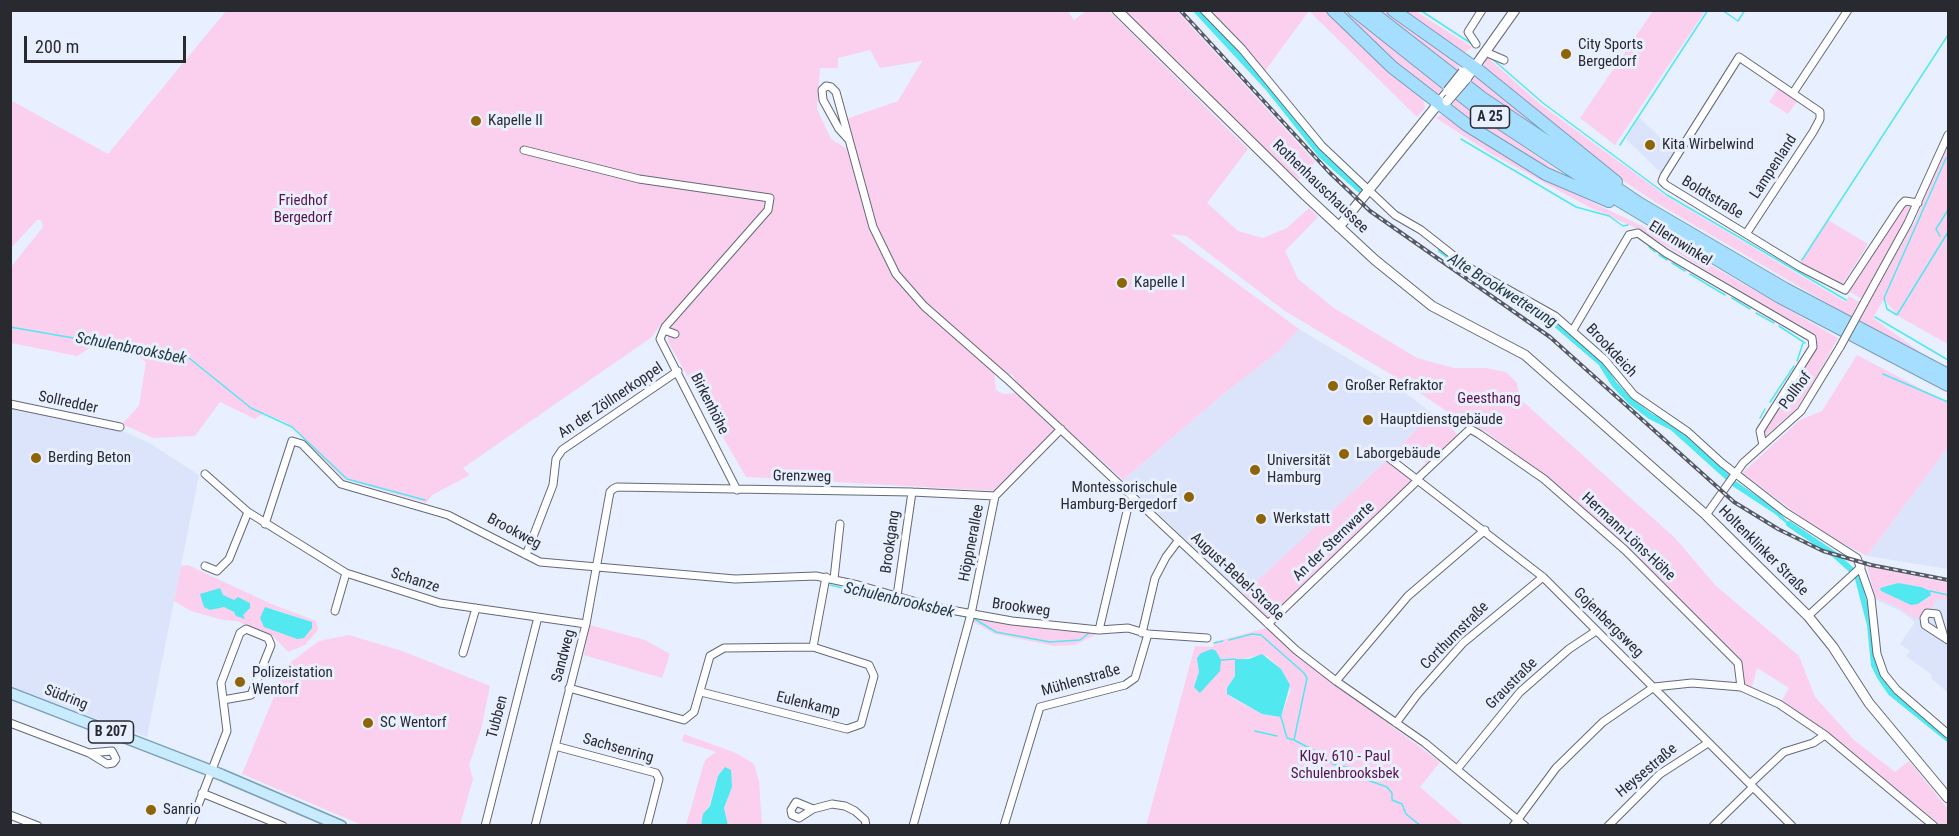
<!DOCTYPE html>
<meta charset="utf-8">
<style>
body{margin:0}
#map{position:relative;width:1959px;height:836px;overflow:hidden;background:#e8efff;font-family:"Roboto Condensed",sans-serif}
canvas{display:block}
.frame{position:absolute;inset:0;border:12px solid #282a30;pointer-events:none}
.scale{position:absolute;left:24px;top:36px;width:162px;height:27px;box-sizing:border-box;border:3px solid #282a30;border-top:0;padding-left:8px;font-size:18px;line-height:21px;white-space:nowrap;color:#282a30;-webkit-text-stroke:4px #e8efff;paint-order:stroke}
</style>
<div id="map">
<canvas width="1959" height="836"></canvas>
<div class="frame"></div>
<div class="scale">200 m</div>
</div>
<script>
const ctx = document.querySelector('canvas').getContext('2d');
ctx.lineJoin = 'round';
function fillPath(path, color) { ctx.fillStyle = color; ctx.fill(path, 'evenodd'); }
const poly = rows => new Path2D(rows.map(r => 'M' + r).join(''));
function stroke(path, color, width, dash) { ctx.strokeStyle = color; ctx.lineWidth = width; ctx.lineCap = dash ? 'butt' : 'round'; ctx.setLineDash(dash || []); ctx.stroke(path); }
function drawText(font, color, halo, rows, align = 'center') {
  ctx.font = font + ' "Roboto Condensed",sans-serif'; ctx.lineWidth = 6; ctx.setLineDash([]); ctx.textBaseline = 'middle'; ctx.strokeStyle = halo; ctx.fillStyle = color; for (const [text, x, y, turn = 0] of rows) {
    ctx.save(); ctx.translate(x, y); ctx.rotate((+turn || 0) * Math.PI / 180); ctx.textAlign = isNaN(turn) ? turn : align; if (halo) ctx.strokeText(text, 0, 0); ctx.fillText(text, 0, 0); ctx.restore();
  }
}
fillPath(poly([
 [1639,117,1675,152,1662,174,1626,139],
 [1299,329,1404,392,1432,413,1386,461,1243,594,1123,480,1222,395,1279,351],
 [11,408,121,430,151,444,199,475,147,737,11,687],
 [1948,447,1948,569,1867,556],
 [1867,566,1948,583,1948,693,1931,678,1932,675,1906,656,1910,651,1900,644,1915,622,1899,610,1876,600]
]), '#dbe4fb');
fillPath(poly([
 [1067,10,1074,20,1086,11,1109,11,1248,149,1207,203,1238,231,1263,238,1287,228,1309,208,1318,217,1285,251,1298,279,1334,308,1417,358,1454,368,1486,368,1506,372,1517,383,1520,399,1675,538,1716,586,1799,656,1815,697,1854,740,1895,772,1909,761,1948,809,1948,825,1941,825,1826,732,1782,700,1789,688,1757,668,1752,687,1744,684,1740,659,1627,546,1545,476,1485,431,1458,419,1402,381,1285,311,1186,236,1170,234,1299,329,1279,351,1222,395,1123,480,1017,384,1013,375,1003,373,926,304,898,273,875,224,846,119,898,101,922,61,880,68,870,50,838,58,838,68,820,68,817,109,831,139,849,150,870,226,893,277,921,307,994,373,996,390,1003,394,1015,393,1054,429,997,491,746,477,668,342,668,328,661,324,652,337,463,468,470,475,432,495,426,503,344,479,287,423,264,413,255,419,220,402,195,436,153,438,122,424,139,406,146,362,132,352,96,344,77,356,11,343,11,267,43,227,41,220,37,220,11,248,11,102,14,102,108,154,226,11],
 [1122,11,1177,11,1315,162,1298,180],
 [1208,11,1329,11,1423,99,1425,108,1417,117,1309,11,1265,71,1244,45],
 [1338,11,1347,11,1442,89,1439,94,1432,94,1367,40],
 [1379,11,1388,11,1458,62,1459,69,1455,73],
 [1400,11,1415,11,1472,47,1463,54],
 [1653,11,1705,11,1615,145,1580,118],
 [1487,57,1541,105,1666,196,1845,302,1849,296,1859,302,1851,317,1655,202,1621,179,1483,69],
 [1477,76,1583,159,1470,83],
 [1779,87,1798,100,1788,114,1769,102],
 [1455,99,1575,183,1503,146,1451,108],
 [1441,115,1552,183,1640,225,1838,338,1814,382,1796,409,1765,436,1765,431,1816,349,1815,336,1638,229,1589,207,1490,153,1436,118],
 [1948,141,1948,344,1898,316,1884,299,1873,318,1924,355,1859,321,1915,221],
 [1904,205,1911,207,1905,222,1862,299,1848,291],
 [1828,220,1868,244,1842,285,1799,263],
 [1857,355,1948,403,1948,447,1867,556,1824,534,1742,473,1800,420,1822,411],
 [1432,413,1447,421,1458,436,1418,474,1415,474,1426,463,1408,444,1393,459,1390,457],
 [1386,461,1411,477,1412,481,1269,619,1243,594],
 [188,565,269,603,316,621,318,630,305,645,288,652,273,636,237,621,223,620,191,611,174,601,181,566],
 [267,609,274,609,311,622,297,639,287,635],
 [1867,566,1948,583,1948,600,1936,599,1933,607,1915,619,1900,608,1875,597],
 [1897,583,1921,587,1926,600,1911,605,1880,588],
 [974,616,1051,630,1099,633,1075,645,1054,646,995,634,973,622],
 [590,625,645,640,670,654,662,678,584,655],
 [1270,627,1319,672,1440,762,1420,787,1464,825,1146,826,1195,646,1213,647,1214,642],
 [1254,656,1267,656,1281,669,1291,689,1281,717,1262,714,1229,696,1230,683,1235,676,1235,661],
 [349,635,402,651,490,686,481,729,469,765,473,779,460,825,362,825,242,774,287,665,319,641],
 [684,734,736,753,754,764,759,781,762,825,728,825,724,808,732,787,718,776,709,806,700,824,686,825,705,760,716,752,682,741]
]), '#fad0ee');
fillPath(poly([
 [1734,480,1776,509,1800,535,1775,514,1731,485],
 [1898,583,1921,587,1930,591,1931,595,1918,604,1911,605,1881,591,1880,588],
 [220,588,223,595,234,600,238,597,250,603,250,608,243,615,245,619,236,616,234,612,224,607,210,610,204,607,200,594],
 [265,607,312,622,312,628,304,638,297,639,264,627,260,618],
 [1212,649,1216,651,1221,660,1220,671,1200,693,1194,687,1199,672,1197,658,1201,653],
 [1262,654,1281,669,1290,685,1281,717,1262,714,1227,694,1227,688,1235,676,1235,659,1249,659],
 [725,767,731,770,732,787,724,808,728,825,701,825,703,814,710,806,718,776]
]), '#51e8f0');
stroke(poly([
 [1420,10,1472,44],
 [1722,10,1738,21,1745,10],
 [1490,57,1543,103,1667,195,1846,300],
 [1461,139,1576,207,1609,216,1623,226,1628,225],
 [1620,145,1708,10],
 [1946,158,1884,298,1887,309,1897,315,1948,232],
 [1940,236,1936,229,1948,210],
 [1649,247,1655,252],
 [1659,255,1667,260],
 [1802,260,1948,35],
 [1672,263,1685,271],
 [1690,274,1725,295],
 [1732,298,1750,309],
 [1756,313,1774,323],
 [1875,317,1948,360],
 [1779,326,1805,343],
 [10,327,189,358,251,408,292,427,347,479,425,500],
 [1797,361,1803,343],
 [1883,374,1948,402],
 [1770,402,1794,366],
 [1760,418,1765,409],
 [830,585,966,617],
 [1930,591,1948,595],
 [973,618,996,632,1050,642,1080,640,1089,633],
 [1229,640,1252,634,1261,635,1304,673,1307,678,1294,740,1327,757,1333,764,1350,768,1370,781,1387,787,1392,793,1392,800,1402,804,1406,814,1421,826],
 [1214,643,1223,641],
 [1221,660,1235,659],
 [1281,717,1287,738,1294,740],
 [1255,731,1277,736]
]), '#51e8f0', 1.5);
stroke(poly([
 [1196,10,1269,89,1321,155,1367,196],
 [1441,250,1484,282,1552,321,1601,363,1614,384,1630,401,1650,416,1672,427,1733,482],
 [1789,524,1835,555,1857,575,1870,625,1874,665,1880,677,1891,693,1948,739]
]), '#51e8f0', 6);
const street = poly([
 [1204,10,1242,49,1322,146,1395,215,1421,230,1468,267,1555,316,1605,360,1634,395,1688,432,1722,463,1785,512,1857,558,1871,598,1877,654,1884,674,1897,690,1948,734],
 [1476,44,1468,32,1482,10],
 [1490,54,1504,60],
 [1793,93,1848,10],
 [849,140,839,129,823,100,822,90,826,86,831,87,836,92,873,227,896,274,924,306,1007,379,1296,650,1336,681,1425,743,1525,826],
 [524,150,639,179,770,198,768,210,665,327,660,339,737,490],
 [1746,234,1813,132,1820,119,1820,112,1739,57,1664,176,1662,181,1666,185,1800,267,1845,290,1901,205,1905,201,1918,203],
 [1864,303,1908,223,1948,135],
 [664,330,675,334],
 [1573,330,1629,235,1638,233,1666,253,1812,338,1813,347,1760,431,1763,445],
 [10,404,120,427],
 [1389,458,1543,577,1792,826],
 [205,474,248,512,346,573,440,603,586,624],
 [1417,479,1470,429,1479,434,1544,479,1625,550,1738,663,1741,687],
 [1706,515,1743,463,1801,411,1840,347],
 [265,524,292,441,302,444,341,484,448,515,540,562,735,579,816,576,858,585,934,607,1012,621,1099,630,1128,628,1148,634,1207,638],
 [526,555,553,485,556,459,562,450,678,371],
 [205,566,217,571,229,559,248,512],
 [834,579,840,524],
 [897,596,912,492],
 [335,611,346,573],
 [1808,616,1861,567],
 [1268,624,1418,480],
 [1099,630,1128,507,1135,500],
 [1142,633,1155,578,1166,557,1178,541],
 [1944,637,1937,614,1927,613,1924,618,1925,625,1948,640],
 [813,647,826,577],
 [463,653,476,608],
 [1336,681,1408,596,1485,530],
 [569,688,684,720,694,712,710,656,724,648,813,647,869,665,874,676,861,724,847,729,701,692],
 [10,723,89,753,107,764,113,763,116,759,112,751,89,753],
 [1396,723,1417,695,1463,643,1543,577],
 [555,746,656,773,659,779,647,826],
 [1458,768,1520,692,1569,649,1596,631],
 [1750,784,1784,752,1813,743,1825,735],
 [202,793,283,826],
 [813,809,796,802,791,810,792,815,799,818,813,809,832,804,845,806,855,811,865,820,866,826],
 [10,815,38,826],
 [190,826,227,731,221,683,240,633,246,629,268,638,271,645,251,695,223,700],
 [485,826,538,617],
 [535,826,586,624,610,492,613,489,617,487,912,492,995,496],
 [913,826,971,614,995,496,1061,429],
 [1004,826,1040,707,1125,685,1135,678,1148,634],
 [1513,826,1556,768,1603,722,1654,687,1692,683,1741,687,1779,704,1825,735,1934,826],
 [1608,826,1660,774,1708,743],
 [1713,826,1753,787]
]);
const secondary = poly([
 [1117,10,1306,196,1375,260,1432,306,1525,355,1706,515,1808,616,1833,647,1869,703,1948,798],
 [1466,79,1515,10],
 [1339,227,1446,94]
]);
const primary = poly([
 [10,693,222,775,341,826]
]);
const highway = poly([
 [1333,10,1392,67,1467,125,1546,174,1609,201],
 [1354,10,1476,107,1597,187,1780,297,1948,385],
 [1369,10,1482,98,1640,204,1785,289,1948,375],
 [1393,10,1479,71,1616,182]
]);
stroke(street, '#636976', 9);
stroke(secondary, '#636976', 11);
stroke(primary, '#799fb6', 13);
stroke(highway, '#799fb6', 14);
stroke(street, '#fff', 7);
stroke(secondary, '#fff', 9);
stroke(primary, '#c9ebfe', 10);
stroke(highway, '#a5defe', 12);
const rail = poly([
 [1180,10,1329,172,1370,211,1550,337,1734,502,1778,529,1823,551,1871,565,1948,580]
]);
stroke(rail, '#565961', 4);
stroke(rail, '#e8efff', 1.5, [4.5]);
const streetBridge = poly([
 [1840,347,1864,303]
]);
const secondaryBridge = poly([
 [1448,91,1463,72],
 [1447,101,1466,79]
]);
stroke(streetBridge, '#636976', 9, []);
stroke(secondaryBridge, '#636976', 11, []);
stroke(streetBridge, '#fff', 7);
stroke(secondaryBridge, '#fff', 9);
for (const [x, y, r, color] of [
 [1566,54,6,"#8d6406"],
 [476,121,6,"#8d6406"],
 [1650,145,6,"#8d6406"],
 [1122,283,6,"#8d6406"],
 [1333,386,6,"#8d6406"],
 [1368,420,6,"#8d6406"],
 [1344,454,6,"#8d6406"],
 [36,458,6,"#8d6406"],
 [1255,470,6,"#8d6406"],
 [1189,497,6,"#8d6406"],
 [1261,519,6,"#8d6406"],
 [240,682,6,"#8d6406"],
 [368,723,6,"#8d6406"],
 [151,810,6,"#8d6406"]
]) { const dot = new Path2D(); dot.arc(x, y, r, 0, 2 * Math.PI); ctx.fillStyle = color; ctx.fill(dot); stroke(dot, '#e8efff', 2); }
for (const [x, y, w] of [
 [1490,117,39],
 [111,732,45]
]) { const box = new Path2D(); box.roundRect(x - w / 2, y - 11, w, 22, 4.5); ctx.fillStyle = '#e8efff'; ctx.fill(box); stroke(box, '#282a30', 1.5); }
drawText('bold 14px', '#282a30', null, [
 ["A 25",1490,117],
 ["B 207",111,732]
]);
drawText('15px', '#282a30', '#e8efff', [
 ["City Sports",1578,45],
 ["Bergedorf",1578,62],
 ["Kapelle II",488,121],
 ["Kita Wirbelwind",1662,145],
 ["Kapelle I",1134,283],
 ["Großer Refraktor",1345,386],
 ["Hauptdienstgebäude",1380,420],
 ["Laborgebäude",1356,454],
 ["Berding Beton",48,458],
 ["Universität",1267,461],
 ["Hamburg",1267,478],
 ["Montessorischule",1177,488,"right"],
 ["Hamburg-Bergedorf",1177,505,"right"],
 ["Werkstatt",1273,519],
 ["Polizeistation",252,673],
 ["Wentorf",252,690],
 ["SC Wentorf",380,723],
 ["Sanrio",163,810]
], 'left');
drawText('15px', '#282a30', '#e8efff', [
 ["Lampenland",1774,167,-57],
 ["Rothenhauschaussee",1320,187,44],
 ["Boldtstraße",1712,198,31],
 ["Ellernwinkel",1680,244,32],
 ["Brookdeich",1611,351,47],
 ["Pollhof",1796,391,-53],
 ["An der Zöllnerkoppel",611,401,-34],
 ["Sollredder",68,403,12],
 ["Birkenhöhe",709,404,63],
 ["Grenzweg",802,477,1],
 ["Brookweg",514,532,28],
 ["Hermann-Löns-Höhe",1628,537,43],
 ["Brookgang",891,542,-82],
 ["An der Sternwarte",1334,542,-44],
 ["Höppnerallee",972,543,-79],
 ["Holtenklinker Straße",1763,551,45],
 ["August-Bebel-Straße",1237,577,43],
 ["Schanze",415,581,18],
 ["Brookweg",1021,608,8],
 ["Gojenbergsweg",1608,623,45],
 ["Corthumstraße",1455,636,-45],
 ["Sandweg",564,656,-75],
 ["Mühlenstraße",1081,681,-16],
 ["Graustraße",1512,684,-45],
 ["Südring",66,698,21],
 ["Eulenkamp",808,705,14],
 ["Tubben",498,717,-75],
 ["Sachsenring",618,749,16],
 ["Heysestraße",1647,771,-40]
]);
drawText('15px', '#5a124c', '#e8efff', [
 ["Friedhof",303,201],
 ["Bergedorf",303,218],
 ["Geesthang",1489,399],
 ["Klgv. 610 - Paul",1345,757],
 ["Schulenbrooksbek",1345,774]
]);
drawText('italic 16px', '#20393a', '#e8efff', [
 ["Alte Brookwetterung",1502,291,32],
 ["Schulenbrooksbek",131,349,11],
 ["Schulenbrooksbek",899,601,13]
]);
</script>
